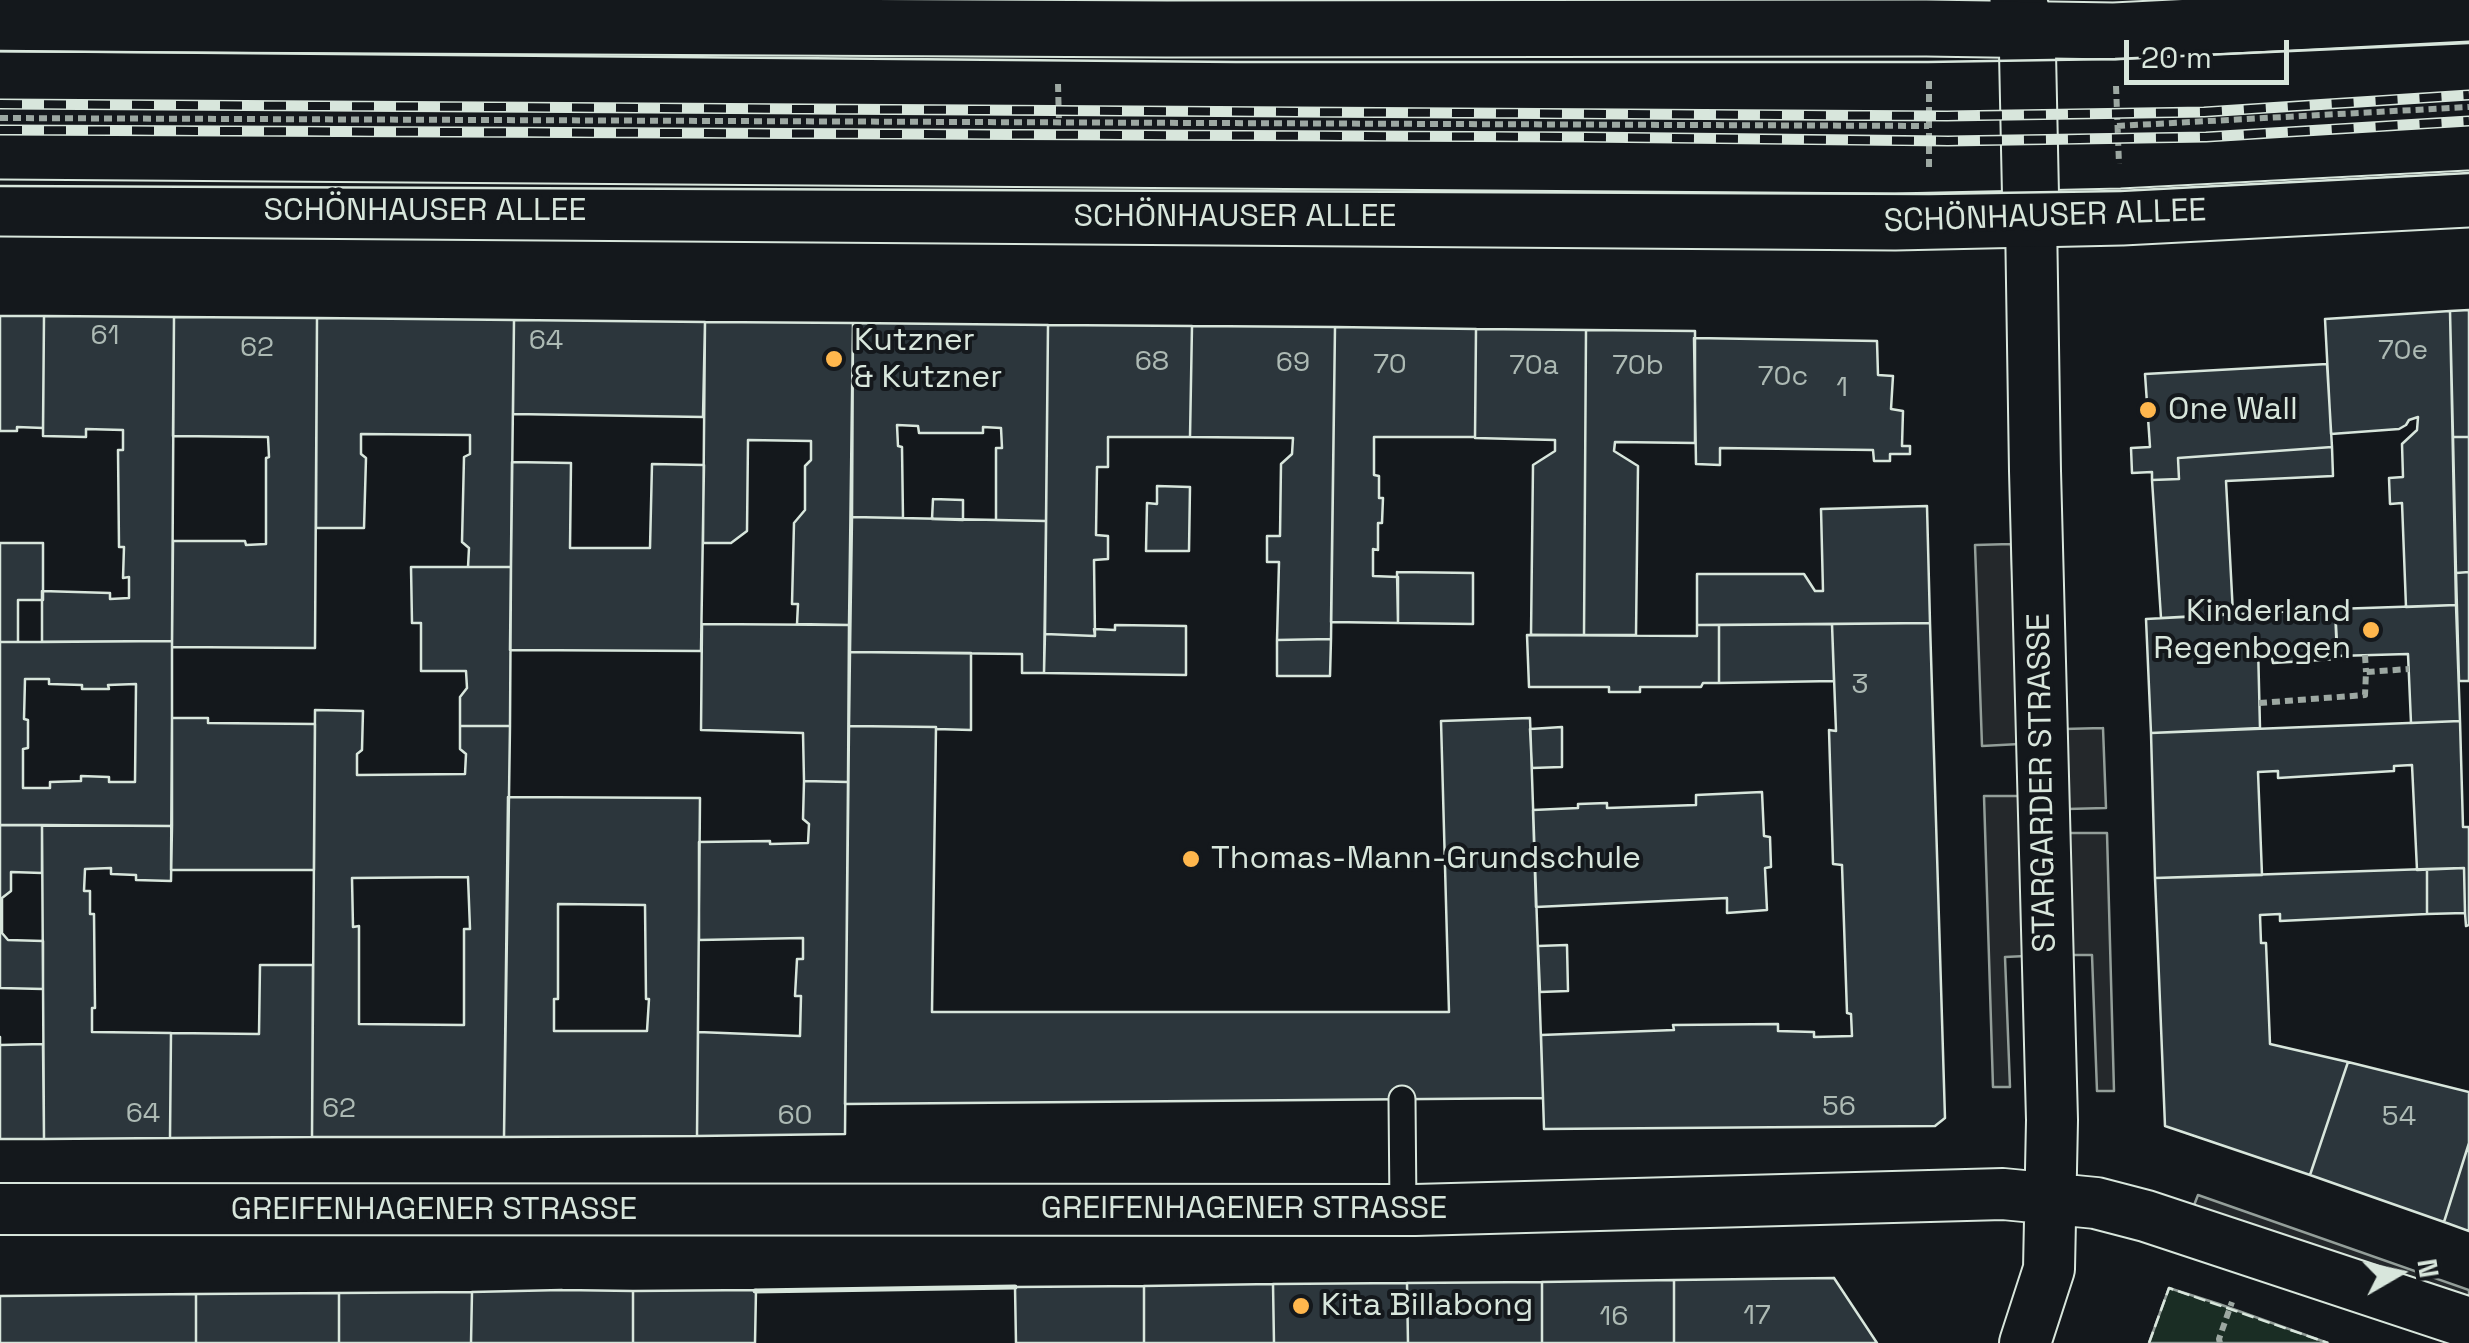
<!DOCTYPE html>
<meta charset="utf-8">
<style>
body{margin:0}
#map{position:relative;width:2469px;height:1343px;overflow:hidden;background:#14181c;font-family:"Space Grotesk",sans-serif}
canvas{display:block}
.north{position:absolute;left:2349px;top:1223px;width:100px;height:100px;-webkit-text-stroke:8px #14181c;paint-order:stroke;rotate:81deg;font-size:28px;font-weight:700;line-height:40px;text-align:center;color:#d8e6dc}
.north::after{content:'';display:block;margin:auto;width:35px;height:45px;background:#d8e6dc;clip-path:polygon(50% 0,100% 100%,50% 72%,0 100%)}
.scale{position:absolute;left:2124px;top:40px;width:165px;height:45px;box-sizing:border-box;border:5px solid #d8e6dc;border-top:0;padding-left:12px;font-size:30px;line-height:35px;white-space:nowrap;color:#d8e6dc;-webkit-text-stroke:8px #14181c;paint-order:stroke}
</style>
<div id="map">
<canvas width="2469" height="1343"></canvas>
<div class="north">N</div>
<div class="scale">20 m</div>
</div>
<script>
const ctx = document.querySelector('canvas').getContext('2d');
ctx.lineJoin = 'round';
function fillPath(path, color) { ctx.fillStyle = color; ctx.fill(path, 'evenodd'); }
const poly = rows => new Path2D(rows.map(r => 'M' + r).join(''));
function stroke(path, color, width, dash) { ctx.strokeStyle = color; ctx.lineWidth = width; ctx.lineCap = dash ? 'butt' : 'round'; ctx.setLineDash(dash || []); ctx.stroke(path); }
function drawText(font, color, halo, rows, align = 'center') {
  ctx.font = font + ' "Space Grotesk",sans-serif'; ctx.lineWidth = 8; ctx.setLineDash([]); ctx.textBaseline = 'middle'; ctx.strokeStyle = halo; ctx.fillStyle = color; for (const [text, x, y, turn = 0] of rows) {
    ctx.save(); ctx.translate(x, y); ctx.rotate((+turn || 0) * Math.PI / 180); ctx.textAlign = isNaN(turn) ? turn : align; if (halo) ctx.strokeText(text, 0, 0); ctx.fillText(text, 0, 0); ctx.restore();
  }
}
const green = poly([
 [2169,1288,2219,1304,2328,1343,2149,1343,2169,1288]
]);
fillPath(green, '#1a2d24');
stroke(green, '#939e99', 2.5);
const parking = poly([
 [2011,544,2020,744,1982,746,1975,545,2011,544],
 [2103,728,2106,808,2067,809,2064,729,2103,728],
 [1984,796,2020,796,2026,956,2005,957,2010,1087,1993,1087,1984,796],
 [2068,833,2107,833,2114,1091,2097,1091,2092,955,2071,955,2068,833],
 [2198,1195,2469,1290,2469,1310,2191,1213,2198,1195]
]);
fillPath(parking, '#24282b');
stroke(parking, '#939e99', 2.5);
const building = poly([
 [2469,310,2469,437,2453,437,2450,311,2469,310],
 [2450,311,2456,605,2406,607,2402,503,2390,504,2389,478,2403,477,2402,444,2417,430,2418,417,2409,420,2406,425,2399,429,2331,434,2325,319,2450,311],
 [0,316,44,316,43,428,17,427,17,431,0,431,0,316],
 [44,316,174,317,172,641,42,642,42,591,110,593,110,599,129,598,129,577,123,578,124,547,119,547,118,450,123,450,123,430,86,429,86,437,43,436,44,316],
 [174,317,317,318,315,648,172,647,173,541,245,541,246,545,266,544,266,458,269,457,268,437,173,436,174,317],
 [317,318,514,320,511,567,468,567,469,548,462,542,464,457,470,454,470,435,361,434,361,454,366,458,364,528,316,528,317,318],
 [514,320,705,322,703,417,513,414,514,320],
 [705,322,853,323,849,625,797,624,798,604,792,604,794,523,805,510,805,466,811,460,811,441,748,440,747,531,731,543,703,543,705,322],
 [853,323,1048,325,1046,521,996,520,996,448,1002,448,1001,428,983,427,983,433,919,433,918,426,897,425,898,446,902,447,903,518,852,517,853,323],
 [1048,325,1192,326,1190,437,1108,437,1108,467,1097,467,1096,535,1108,536,1108,559,1094,560,1095,636,1045,634,1048,325],
 [1192,326,1335,327,1331,639,1277,640,1279,562,1267,562,1267,536,1280,536,1281,464,1292,454,1293,438,1190,437,1192,326],
 [1335,327,1476,329,1475,437,1374,437,1374,475,1379,476,1379,498,1383,498,1382,523,1378,523,1378,550,1373,549,1373,576,1398,577,1398,623,1331,622,1335,327],
 [1476,329,1586,330,1584,635,1531,635,1533,465,1555,451,1555,440,1475,438,1476,329],
 [1586,330,1695,331,1695,443,1615,442,1614,451,1638,466,1636,635,1584,635,1586,330],
 [1694,338,1877,341,1878,375,1893,376,1891,409,1903,411,1902,446,1910,446,1910,454,1890,454,1890,461,1874,461,1873,450,1720,448,1720,465,1696,464,1694,338],
 [2327,364,2332,447,2178,458,2179,479,2152,480,2152,472,2132,473,2131,448,2150,447,2145,374,2327,364],
 [2453,437,2469,437,2469,572,2456,573,2453,437],
 [2332,447,2333,476,2226,481,2233,614,2161,618,2152,480,2179,479,2178,458,2332,447],
 [512,462,571,463,570,548,650,548,652,464,704,465,701,651,510,650,512,462],
 [1157,486,1190,487,1189,551,1146,551,1147,503,1157,504,1157,486],
 [933,499,963,500,963,520,932,519,933,499],
 [1927,506,1930,623,1697,625,1697,574,1804,574,1815,591,1823,591,1821,509,1927,506],
 [852,517,1046,521,1044,673,1022,673,1022,654,850,652,852,517],
 [0,543,43,543,43,600,18,600,18,642,0,642,0,543],
 [411,567,511,567,510,726,460,726,460,697,467,688,466,671,421,671,421,623,412,623,411,567],
 [1397,572,1473,573,1473,624,1398,623,1397,572],
 [2469,572,2469,681,2459,681,2456,573,2469,572],
 [2456,605,2460,721,2411,723,2408,654,2337,656,2335,609,2456,605],
 [2335,609,2338,659,2273,663,2269,643,2258,645,2260,728,2151,733,2146,619,2335,609],
 [1930,623,1945,1118,1935,1126,1544,1129,1541,1035,1674,1030,1673,1025,1778,1024,1778,1031,1814,1032,1814,1037,1852,1036,1851,1014,1847,1013,1842,865,1833,864,1829,730,1836,731,1832,624,1930,623],
 [702,624,849,625,848,782,804,781,803,733,701,730,702,624],
 [1832,624,1834,681,1719,683,1719,625,1832,624],
 [1115,625,1186,626,1186,675,1044,673,1045,634,1095,636,1094,629,1115,630,1115,625],
 [1697,625,1719,625,1719,683,1703,683,1701,687,1640,687,1640,692,1609,692,1609,687,1529,687,1527,635,1697,636,1697,625],
 [1331,639,1330,676,1277,676,1277,640,1331,639],
 [172,641,172,826,0,825,0,642,172,641],
 [25,679,49,679,49,684,82,685,82,689,109,689,108,685,136,684,135,782,109,782,109,777,81,776,81,781,50,782,50,788,23,788,23,749,28,748,28,720,24,719,25,679],
 [850,652,971,653,971,730,936,729,936,727,849,726,850,652],
 [315,710,363,711,362,750,357,754,357,775,465,774,466,754,460,749,460,726,510,726,504,1137,312,1137,315,710],
 [468,877,470,929,464,929,464,1025,359,1024,359,926,353,927,352,878,468,877],
 [172,718,208,718,208,723,315,724,314,870,171,870,172,718],
 [1530,718,1543,1098,845,1104,849,726,936,727,932,1012,1449,1012,1441,721,1530,718],
 [2460,721,2463,827,2469,827,2469,925,2466,926,2465,913,2464,868,2417,870,2412,765,2394,766,2394,771,2278,778,2278,771,2258,772,2262,875,2155,878,2151,733,2460,721],
 [1562,727,1562,767,1532,768,1530,729,1562,727],
 [804,781,848,782,845,1134,697,1136,698,1032,800,1036,801,996,795,996,797,959,803,959,803,938,699,940,699,842,770,841,770,844,808,843,809,824,803,819,804,781],
 [1762,792,1764,836,1770,837,1771,867,1765,868,1767,910,1727,913,1727,898,1536,907,1533,810,1578,808,1578,804,1607,803,1607,808,1696,805,1696,795,1762,792],
 [508,797,700,798,697,1136,504,1137,508,797],
 [558,904,645,905,646,999,649,999,647,1031,554,1031,554,999,558,999,558,904],
 [0,825,42,825,42,873,11,872,11,891,2,898,2,933,8,940,43,941,43,989,0,988,0,825],
 [42,825,172,826,171,881,136,880,136,875,111,874,111,868,85,869,84,891,90,891,90,914,94,914,95,1008,92,1008,92,1032,171,1033,170,1138,44,1139,42,825],
 [2464,868,2465,913,2427,914,2427,869,2464,868],
 [2427,869,2427,914,2280,921,2280,914,2260,915,2261,943,2266,943,2270,1044,2348,1062,2310,1175,2165,1126,2155,878,2427,869],
 [1567,945,1568,991,1540,992,1538,946,1567,945],
 [260,965,313,965,312,1137,170,1138,171,1033,259,1034,260,965],
 [0,1037,0,1045,43,1044,44,1139,0,1139,0,1037],
 [2348,1062,2469,1092,2469,1143,2444,1222,2310,1175,2348,1062],
 [2469,1143,2469,1231,2444,1222,2469,1143],
 [1834,1278,1877,1343,1674,1343,1674,1280,1834,1278],
 [1674,1280,1674,1343,1542,1343,1542,1282,1674,1280],
 [1542,1282,1542,1343,1408,1343,1407,1283,1542,1282],
 [1407,1283,1408,1343,1274,1343,1273,1284,1407,1283],
 [1273,1284,1274,1343,1144,1343,1144,1286,1273,1284],
 [1144,1286,1144,1343,1016,1343,1015,1287,1144,1286],
 [562,1290,633,1291,633,1343,471,1343,472,1292,562,1290],
 [756,1290,755,1343,633,1343,633,1291,756,1290],
 [472,1292,471,1343,339,1343,339,1293,472,1292],
 [339,1293,339,1343,196,1343,196,1294,339,1293],
 [196,1294,196,1343,0,1343,0,1296,196,1294]
]);
fillPath(building, '#2c363c');
stroke(building, '#d8e6dc', 2.5);
const lane = poly([
 [1402,1099,1403,1210]
]);
const street = poly([
 [0,1209,1415,1210,2003,1194,2096,1203,2146,1216,2469,1323],
 [2025,1343,2049,1269,2052,1120,2035,471,2031,219]
]);
const secondary = poly([
 [2018,0,2027,29,2031,219]
]);
const primary = poly([
 [0,23,1167,29,1926,28,2114,31,2469,13],
 [0,208,1895,222,2122,217,2469,199]
]);
stroke(lane, '#d8e6dc', 29);
stroke(street, '#d8e6dc', 54);
stroke(secondary, '#d8e6dc', 59);
stroke(primary, '#d8e6dc', 59);
stroke(poly([
 [1929,81,1929,168],
 [1058,84,1059,123],
 [2116,86,2119,164],
 [0,118,1929,126],
 [2117,126,2469,107],
 [2365,655,2366,672],
 [2259,703,2365,695,2366,672,2409,669],
 [2220,1343,2219,1339,2232,1302]
]), '#9da8a2', 6, [8, 5]);
stroke(lane, '#14181c', 25);
stroke(street, '#14181c', 50);
stroke(secondary, '#14181c', 55);
stroke(primary, '#14181c', 55);
stroke(poly([
 [0,51,1236,62,1928,62,2115,59,2469,43],
 [0,186,1929,194,2120,191,2469,173]
]), '#d8e6dc', 2.5);
const rail = poly([
 [0,104,1947,116,2204,112,2469,95],
 [0,130,1583,137,1948,141,2206,137,2469,121]
]);
stroke(rail, '#d8e6dc', 11);
stroke(rail, '#14181c', 8, [22]);
stroke(poly([
 [2149,1343,2169,1288,2328,1343]
]), '#d8e6dc', 2.5, [12, 5]);
stroke(poly([
 [755,1291,1015,1287]
]), '#d8e6dc', 5);
for (const [x, y, r, color] of [
 [834,359,10,"#ffb74d"],
 [2148,410,10,"#ffb74d"],
 [2371,630,10,"#ffb74d"],
 [1191,859,10,"#ffb74d"],
 [1301,1306,10,"#ffb74d"]
]) { const dot = new Path2D(); dot.arc(x, y, r, 0, 2 * Math.PI); ctx.fillStyle = color; ctx.fill(dot); stroke(dot, '#14181c', 4); }
drawText('28px', '#adbab4', null, [
 ["61",105,336],
 ["64",546,341],
 ["62",257,348],
 ["70e",2403,351],
 ["68",1152,362],
 ["69",1293,363],
 ["70",1390,365],
 ["70a",1534,366],
 ["70b",1638,366],
 ["70c",1783,377],
 ["1",1842,388],
 ["3",1860,685],
 ["56",1839,1107],
 ["62",339,1109],
 ["64",143,1114],
 ["60",795,1116],
 ["54",2399,1117],
 ["17",1757,1316],
 ["16",1614,1317]
]);
drawText('32px', '#d8e6dc', '#14181c', [
 ["SCHÖNHAUSER ALLEE",425,211],
 ["SCHÖNHAUSER ALLEE",1235,217],
 ["SCHÖNHAUSER ALLEE",2045,217,-2],
 ["STARGARDER STRASSE",2043,783,-91],
 ["GREIFENHAGENER STRASSE",1244,1209],
 ["GREIFENHAGENER STRASSE",434,1210]
]);
drawText('32px', '#d8e6dc', '#14181c', [
 ["Kutzner",854,341],
 ["& Kutzner",854,378],
 ["One Wall",2168,410],
 ["Kinderland",2351,612,"right"],
 ["Regenbogen",2351,649,"right"],
 ["Thomas-Mann-Grundschule",1211,859],
 ["Kita Billabong",1321,1306]
], 'left');
</script>
